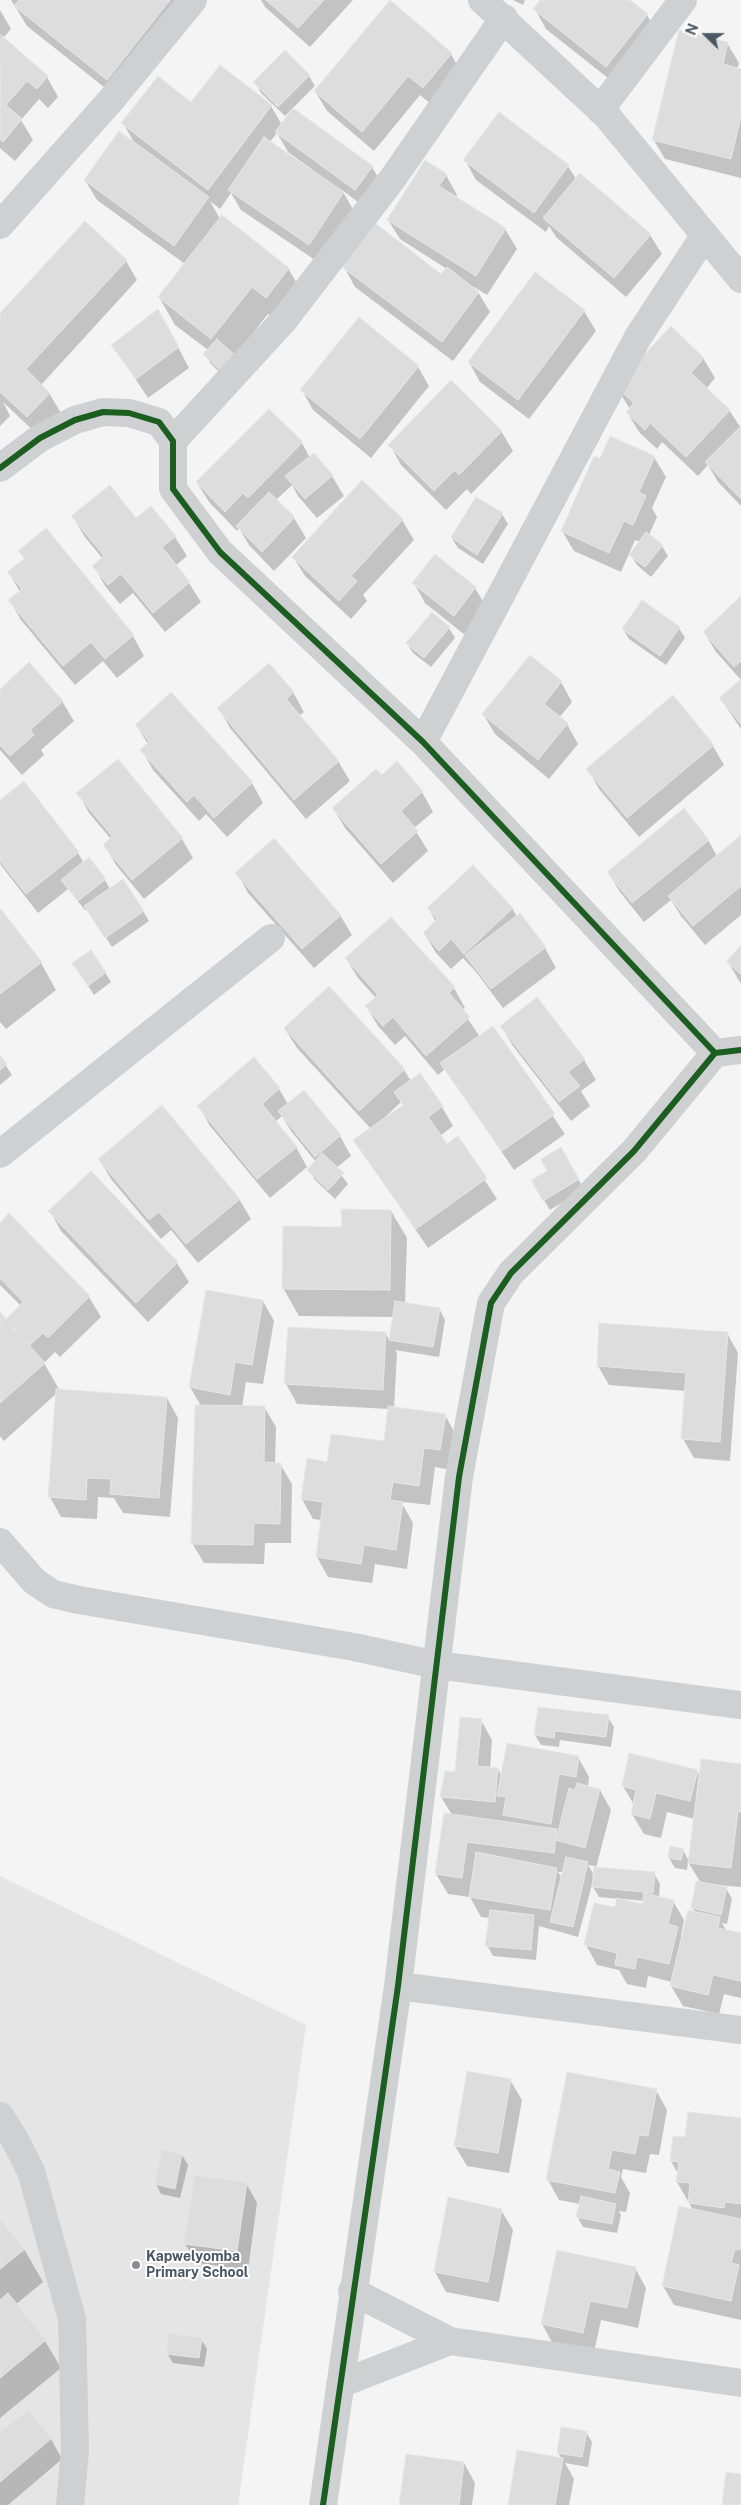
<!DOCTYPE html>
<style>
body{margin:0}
#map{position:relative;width:741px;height:2505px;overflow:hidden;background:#f4f4f4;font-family:"Public Sans",sans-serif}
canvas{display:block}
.north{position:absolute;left:681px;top:10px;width:50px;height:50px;-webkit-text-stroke:4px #fff;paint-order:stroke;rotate:292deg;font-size:14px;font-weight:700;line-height:20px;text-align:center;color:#4a5661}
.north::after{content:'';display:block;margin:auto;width:18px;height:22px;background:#4a5661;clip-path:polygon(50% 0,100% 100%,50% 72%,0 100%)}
</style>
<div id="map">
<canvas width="741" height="2505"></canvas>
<div class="north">N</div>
</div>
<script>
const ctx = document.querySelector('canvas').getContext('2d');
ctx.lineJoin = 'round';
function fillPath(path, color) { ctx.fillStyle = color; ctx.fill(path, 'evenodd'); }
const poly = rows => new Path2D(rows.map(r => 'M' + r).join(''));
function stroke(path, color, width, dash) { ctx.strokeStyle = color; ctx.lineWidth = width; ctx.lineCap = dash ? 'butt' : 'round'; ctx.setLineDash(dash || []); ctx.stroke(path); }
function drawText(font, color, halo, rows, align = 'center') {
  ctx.font = font + ' "Public Sans",sans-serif'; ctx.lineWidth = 4; ctx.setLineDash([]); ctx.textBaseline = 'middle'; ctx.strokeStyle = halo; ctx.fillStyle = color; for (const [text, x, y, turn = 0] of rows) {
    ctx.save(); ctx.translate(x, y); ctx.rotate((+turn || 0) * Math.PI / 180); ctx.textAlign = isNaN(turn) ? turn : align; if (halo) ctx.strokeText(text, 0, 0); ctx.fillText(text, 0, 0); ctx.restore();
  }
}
fillPath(poly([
 [0,1876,306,2025,238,2505,0,2505]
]), '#e6e5e6');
fillPath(poly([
 [11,0,180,0,119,99,27,26],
 [261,0,353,0,310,47,265,7],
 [513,0,525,0,523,5],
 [542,0,628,0,647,15,659,35,618,86,546,29,535,9],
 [0,10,11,29,3,38,47,77,58,97,48,108,39,99,21,120,33,140,15,161,0,148],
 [727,43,739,63,737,69,741,70,741,178,665,159,653,139],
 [451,54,462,74,435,107,420,95,374,151,327,111,315,91],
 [309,76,315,86,285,116,261,93,255,82],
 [191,104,271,106,282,125,372,167,384,187,367,209,342,190,355,213,321,264,241,210,231,193,220,209,210,201,220,219,288,268,304,296,282,324,268,314,234,357,230,382,211,364,205,354,208,350,175,325,159,297,185,264,97,200,85,180,135,144,123,123],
 [277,133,288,152,310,168,308,169,269,143],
 [465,160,568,166,576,179,650,235,662,254,626,297,556,237,549,226,546,232,476,180],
 [446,175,457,195,456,197,505,229,517,249,487,295,474,287,473,288,478,292,490,312,453,361,355,287,344,267,442,276,447,269,400,239,388,220],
 [126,261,137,280,41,385,49,393,61,413,39,436,3,402,10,416,0,426,0,315],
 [535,274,584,311,596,331,529,419,480,382,469,362],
 [169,330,189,368,148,398,113,345],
 [703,358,715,378,706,389,729,410,741,428,741,506,718,482,708,465,698,476,662,442,657,449,639,432,627,412,630,409,616,387],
 [418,367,429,386,371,458,313,410,302,390],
 [501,431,513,451,471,494,467,489,446,510,401,465,390,445],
 [302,443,310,458,314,454,332,476,344,496,317,518,298,496,292,485,276,500,294,518,306,538,274,571,249,545,239,528,237,531,209,502,197,483],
 [654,457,666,477,652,508,657,517,649,535,662,546,668,556,651,577,637,565,631,555,640,542,635,540,621,572,574,551,562,531,600,460],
 [362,482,402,520,414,540,363,595,367,601,351,619,305,576,293,557],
 [151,507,175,537,187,556,175,566,189,583,201,602,165,632,133,593,120,604,105,586,94,566,103,559,84,536,73,517,136,520],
 [502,514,508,524,483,564,458,548,452,538],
 [46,530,133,636,144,656,117,678,103,661,75,685,21,620,10,601,20,592,9,573,25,560,20,551],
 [435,556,475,588,487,608,465,635,425,603,414,583],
 [741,597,741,680,716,652,704,632],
 [449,628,455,638,431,667,413,653,407,643],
 [679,628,685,638,666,665,629,639,623,629],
 [741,681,741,729,720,698],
 [561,682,572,702,559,718,567,724,578,744,549,779,495,734,483,714],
 [0,690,62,701,74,721,41,750,44,755,22,775,0,750],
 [293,692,304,712,299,716,338,761,350,781,306,819,230,728,219,708],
 [136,725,252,783,263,803,227,837,206,814,199,821,153,770,142,750,148,744],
 [713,746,724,765,639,837,599,789,588,769],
 [381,777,422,792,433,812,414,828,428,851,393,883,345,828,333,808],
 [78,793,182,839,193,858,144,899,116,865,105,845,111,839,89,813],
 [0,802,78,853,84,863,105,880,110,889,143,911,149,921,112,947,87,909,85,910,68,889,38,913,0,864],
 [741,838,741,915,705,945,681,916,671,900,644,922,620,892,608,872,708,840,717,856],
 [237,873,340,915,352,935,314,968,248,893],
 [428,908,512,908,517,917,520,915,545,948,556,968,503,1008,476,972,463,958,451,969,436,953,424,933,436,922],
 [0,910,41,963,56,990,6,1029,0,1022],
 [391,918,454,988,465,1008,462,1010,480,1037,493,1027,565,1134,514,1170,445,1069,438,1075,405,1036,395,1045,378,1026,367,1007,376,998,358,978,346,958],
 [741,947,741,984,728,962],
 [74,964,105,972,111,982,94,995],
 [537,998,584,1060,596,1080,581,1091,590,1106,571,1121,513,1046,501,1026],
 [285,1029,404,1070,411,1081,442,1107,453,1126,440,1136,447,1146,457,1138,497,1199,428,1248,355,1141,371,1129,297,1048],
 [401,1102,404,1106,385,1119,384,1118],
 [0,1057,12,1075,0,1085],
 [254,1059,279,1089,288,1104,340,1136,351,1156,336,1168,348,1184,335,1199,315,1180,309,1170,316,1162,291,1131,282,1116,275,1122,296,1147,307,1167,270,1198,210,1126,199,1106],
 [560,1148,584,1189,550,1210,532,1181,549,1171],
 [99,1159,239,1199,251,1219,198,1263,171,1230,161,1239,111,1179],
 [50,1211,177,1263,189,1282,148,1322,61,1231],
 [391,1211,407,1238,405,1304,440,1310,445,1320,439,1357,395,1350,397,1353,394,1408,445,1415,456,1435,451,1470,435,1467,430,1505,403,1502,403,1505,413,1523,407,1569,375,1564,372,1583,328,1577,317,1557,322,1520,313,1519,302,1499,328,1463,385,1443,389,1409,297,1404,286,1384,289,1329,386,1334,390,1341,394,1317,299,1316,283,1288,343,1228],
 [9,1215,89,1297,101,1317,60,1357,55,1352,44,1363,60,1391,167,1398,178,1418,170,1517,123,1513,114,1498,98,1497,97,1519,61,1517,50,1497,57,1393,4,1441,0,1436,0,1313,6,1320,21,1306,0,1285,0,1225],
 [263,1301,274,1321,263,1384,246,1382,242,1407,265,1408,276,1427,275,1464,280,1464,292,1484,291,1543,265,1543,264,1564,204,1563,192,1543,201,1406,190,1387],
 [727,1333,738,1353,730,1461,694,1458,683,1439,686,1391,609,1385,598,1366],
 [608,1717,614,1727,611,1747,560,1740,559,1747,541,1745,535,1735],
 [481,1720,492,1740,490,1768,498,1769,502,1777,578,1757,589,1777,588,1787,600,1790,611,1810,596,1868,654,1873,660,1884,659,1897,673,1901,684,1920,681,1935,683,1938,695,1912,692,1908,701,1883,688,1862,687,1870,675,1868,669,1858,683,1850,689,1861,695,1819,667,1812,661,1838,644,1834,632,1814,634,1805,623,1786,697,1771,700,1776,741,1765,741,1887,717,1885,717,1887,726,1888,732,1899,727,1924,722,1923,727,1932,741,1935,741,1998,724,1994,719,2014,683,2006,671,1986,672,1982,648,1976,646,1988,627,1984,619,1970,597,1965,586,1945,616,1908,619,1899,599,1897,593,1887,594,1877,578,1937,539,1926,536,1960,493,1956,487,1945,490,1918,481,1917,470,1897,448,1894,436,1874,452,1815,441,1797,446,1773,456,1773],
 [588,1865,595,1866,594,1875],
 [558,1872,563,1872,562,1878],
 [624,1899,644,1901,643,1905,624,1901],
 [510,2080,522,2100,509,2173,467,2166,455,2146],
 [656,2090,667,2110,659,2155,650,2154,646,2173,623,2169,621,2177,630,2193,626,2212,619,2211,621,2215,617,2233,583,2227,577,2216,580,2204,559,2200,548,2180],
 [741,2119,741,2320,674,2305,663,2286,693,2210,677,2182,678,2174,671,2161,686,2139],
 [182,2155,188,2165,180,2198,161,2194,156,2184],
 [246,2183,257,2203,248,2270,197,2263,185,2244],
 [501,2210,513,2230,499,2302,446,2292,435,2272],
 [0,2220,24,2249,43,2282,15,2305,45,2341,61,2368,0,2418],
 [635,2268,646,2288,638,2328,601,2320,594,2352,553,2344,542,2324],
 [201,2339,207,2349,204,2367,173,2363,167,2353],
 [586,2432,592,2442,588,2467,565,2463,574,2479,569,2505,509,2505,562,2459,558,2453],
 [0,2434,51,2439,62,2459,8,2505,0,2505],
 [464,2463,475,2483,472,2505,400,2505]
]), '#0003');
const building = poly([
 [19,0,170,0,107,80,14,6,19,0],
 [266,0,324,0,298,28,266,0],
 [390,0,452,53,423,88,408,76,362,132,314,91,390,0],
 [540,0,630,0,648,14,606,67,533,9,540,0],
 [679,30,728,42,723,64,741,69,741,116,731,159,652,140,679,30],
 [1,35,48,76,37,89,27,81,6,105,22,119,3,142,0,139,1,35],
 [285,50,310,75,278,107,253,82,285,50],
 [220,65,272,105,208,190,121,123,158,76,191,102,220,65],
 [293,108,373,166,355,190,275,132,293,108],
 [499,112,569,165,534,213,463,160,499,112],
 [119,131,209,197,174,246,84,180,119,131],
 [264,137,344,192,309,245,228,190,264,137],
 [425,160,447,174,439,186,506,228,476,276,387,220,425,160],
 [580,173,651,234,614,278,543,218,580,173],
 [222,215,289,268,266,298,252,287,211,339,158,297,222,215],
 [85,221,127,260,26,369,50,393,27,417,0,392,0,313,85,221],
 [375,223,441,274,447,267,479,292,442,342,342,267,375,223],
 [535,272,585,310,518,400,468,362,535,272],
 [158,309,179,347,136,379,111,345,158,309],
 [359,317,419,366,360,439,300,390,359,317],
 [671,326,704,358,691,373,730,410,686,457,650,423,645,430,626,412,634,403,615,386,671,326],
 [217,339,238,358,223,373,203,354,217,339],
 [451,380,502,431,459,475,455,470,434,491,388,445,451,380],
 [269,409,303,442,248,498,243,493,225,512,196,482,269,409],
 [741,426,741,499,705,462,741,426],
 [610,436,655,456,639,492,646,496,633,525,624,521,609,553,561,531,594,456,600,458,610,436],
 [314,453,333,475,305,499,285,476,314,453],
 [362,480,403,519,351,576,357,581,339,601,292,557,362,480],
 [110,485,136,518,151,506,176,536,162,547,190,582,153,613,121,574,108,585,92,566,104,556,71,516,110,485],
 [269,492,295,517,262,552,236,526,269,492],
 [476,497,503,513,477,555,451,537,476,497],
 [46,528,134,635,105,659,91,642,63,666,8,600,22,589,7,572,25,558,18,551,46,528],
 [646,532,663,545,645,567,629,555,646,532],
 [435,554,476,587,454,616,412,583,435,554],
 [741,596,741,661,734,667,703,632,741,596],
 [642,600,680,627,660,656,622,629,642,600],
 [432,612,450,627,424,658,406,643,432,612],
 [530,655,562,681,544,704,568,723,538,760,482,714,530,655],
 [29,662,63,701,30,730,34,735,10,756,0,745,0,689,29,662],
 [269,663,294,692,286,699,339,761,294,800,217,708,269,663],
 [741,679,741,724,719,698,741,679],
 [171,692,253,782,214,818,194,795,187,802,140,750,149,741,135,725,171,692],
 [673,695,714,745,627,818,586,769,673,695],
 [118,759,183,838,132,880,103,845,112,836,76,793,118,759],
 [397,761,423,791,401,811,418,831,381,864,332,808,376,769,382,775,397,761],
 [24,781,79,852,26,894,0,861,0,800,24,781],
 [684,808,709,840,632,903,607,872,684,808],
 [741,835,741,886,693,926,668,896,741,835],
 [274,838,341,915,302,949,235,873,274,838],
 [89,857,106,879,78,901,61,880,89,857],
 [473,865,513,908,464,954,451,939,439,951,423,933,437,919,427,908,473,865],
 [123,879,144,911,105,938,84,906,123,879],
 [0,908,42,962,0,994,0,908],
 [520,913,546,947,491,989,465,955,520,913],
 [391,917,455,987,449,993,470,1017,426,1056,393,1017,383,1026,365,1006,378,995,345,958,391,917],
 [741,945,741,974,726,962,741,945],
 [91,950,106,972,88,986,72,963,91,950],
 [329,986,405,1069,359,1111,284,1028,329,986],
 [537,997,585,1059,568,1072,580,1086,559,1102,500,1026,537,997],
 [493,1026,555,1114,502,1151,440,1063,493,1026],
 [0,1055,7,1064,0,1070,0,1055],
 [254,1057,280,1088,262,1104,297,1147,257,1179,197,1106,254,1057],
 [420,1073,443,1106,428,1117,447,1144,458,1136,487,1178,416,1229,353,1140,403,1105,394,1092,420,1073],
 [304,1090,341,1135,315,1157,278,1111,304,1090],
 [162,1105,240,1199,186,1244,159,1212,149,1220,98,1159,162,1105],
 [561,1147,579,1179,543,1201,531,1180,547,1171,541,1159,561,1147],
 [322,1153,344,1173,328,1190,307,1170,322,1153],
 [91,1171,178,1262,136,1303,48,1211,91,1171],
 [341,1209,391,1210,390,1290,282,1289,283,1226,342,1227,341,1209],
 [9,1213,90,1296,48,1338,43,1333,30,1345,5,1320,23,1302,0,1278,0,1223,9,1213],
 [206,1290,263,1300,252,1365,235,1362,230,1395,189,1387,206,1290],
 [395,1301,440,1308,433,1347,389,1340,395,1301],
 [0,1312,45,1363,0,1403,0,1312],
 [599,1323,728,1332,720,1442,681,1439,686,1373,597,1366,599,1323],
 [288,1327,386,1332,383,1390,284,1384,288,1327],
 [56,1389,167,1397,159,1498,110,1494,111,1479,87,1478,86,1500,48,1497,56,1389],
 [195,1405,265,1406,264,1462,281,1463,280,1524,254,1523,253,1545,191,1544,195,1405],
 [388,1406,446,1414,440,1450,424,1448,419,1486,393,1482,390,1500,403,1502,396,1550,364,1545,361,1564,316,1557,323,1502,301,1499,307,1458,327,1462,331,1434,384,1441,388,1406],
 [538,1707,609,1715,606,1737,555,1731,554,1738,534,1735,538,1707],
 [460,1717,482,1719,477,1766,498,1768,495,1802,440,1797,445,1771,455,1772,460,1717],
 [507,1743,579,1756,576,1777,559,1774,551,1824,503,1815,506,1797,497,1796,507,1743],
 [629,1753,698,1770,690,1801,656,1793,650,1819,631,1814,636,1790,622,1786,629,1753],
 [701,1759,741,1764,741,1812,738,1811,731,1868,688,1863,701,1759],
 [577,1783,600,1789,585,1848,556,1840,569,1788,575,1790,577,1783],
 [444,1813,557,1829,554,1853,467,1842,462,1878,435,1874,444,1813],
 [670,1846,684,1849,681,1860,668,1858,670,1846],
 [476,1852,557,1868,550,1910,469,1897,476,1852],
 [566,1857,588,1862,573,1927,550,1922,566,1857],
 [594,1867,655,1872,653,1893,592,1887,594,1867],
 [696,1881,727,1887,721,1915,691,1908,696,1881],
 [644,1893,674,1900,668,1924,678,1927,669,1964,637,1957,635,1969,615,1965,617,1953,584,1945,594,1903,615,1907,617,1898,642,1904,644,1893],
 [490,1910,534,1915,531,1950,485,1946,490,1910],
 [688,1910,720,1917,718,1928,741,1933,741,1981,713,1975,708,1995,670,1986,688,1910],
 [467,2071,511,2079,498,2153,454,2146,467,2071],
 [567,2072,657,2089,648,2136,639,2135,635,2154,612,2150,608,2169,620,2172,615,2193,546,2180,567,2072],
 [688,2112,741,2118,741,2204,725,2202,724,2208,688,2203,690,2183,676,2182,679,2162,670,2161,673,2136,685,2137,688,2112],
 [162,2149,182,2154,175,2189,154,2184,162,2149],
 [194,2175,247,2182,237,2251,184,2244,194,2175],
 [581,2196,616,2204,612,2224,576,2217,581,2196],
 [448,2197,502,2209,488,2282,434,2272,448,2197],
 [679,2206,741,2219,741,2250,735,2249,731,2263,739,2265,731,2301,662,2286,679,2206],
 [0,2219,25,2249,0,2269,0,2219],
 [557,2250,636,2267,627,2308,590,2301,583,2333,541,2324,557,2250],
 [8,2293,46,2340,0,2378,0,2300,8,2293],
 [168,2333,202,2338,199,2358,166,2354,168,2333],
 [28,2410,52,2438,0,2482,0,2432,28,2410],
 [561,2427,587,2431,582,2457,557,2453,561,2427],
 [517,2450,563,2458,555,2505,508,2505,517,2450],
 [406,2454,464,2462,459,2505,399,2505,406,2454],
 [726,2472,741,2474,741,2505,722,2505,726,2472]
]);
fillPath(building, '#ddddde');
stroke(building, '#e5e6e7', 1);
stroke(poly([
 [482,0,607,116,741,279],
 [600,110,683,0],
 [0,225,111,100,193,0],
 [173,441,284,320,393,178,504,18],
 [0,468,40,438,75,420,103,412,129,413,159,422,173,441,173,489,220,552,423,742,715,1053],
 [423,742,638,337,705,235],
 [0,1154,271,938],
 [0,1542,34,1581,53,1594,79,1600,354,1647,437,1665,741,1705],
 [398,1986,741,2030],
 [0,2116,14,2138,31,2171,72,2319,75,2451,70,2505],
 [352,2291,450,2341,741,2383],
 [340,2384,450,2341],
 [323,2505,398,1986,459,1477,491,1303,511,1273,634,1151,715,1053,741,1050]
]), '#ced0d2', 28);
stroke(poly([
 [0,468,40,438,75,420,103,412,129,413,159,422,173,441,173,489,220,552,423,742,715,1053],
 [323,2505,398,1986,459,1477,491,1303,511,1273,634,1151,715,1053,741,1050]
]), '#1b5e20', 6);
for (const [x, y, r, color] of [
 [136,2265,5,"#868d94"]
]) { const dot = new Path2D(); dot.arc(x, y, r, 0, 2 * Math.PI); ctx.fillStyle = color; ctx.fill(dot); stroke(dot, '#fff', 2); }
drawText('bold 14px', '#4a5661', '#fff', [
 ["Kapwelyomba",146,2257],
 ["Primary School",146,2273]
], 'left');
</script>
